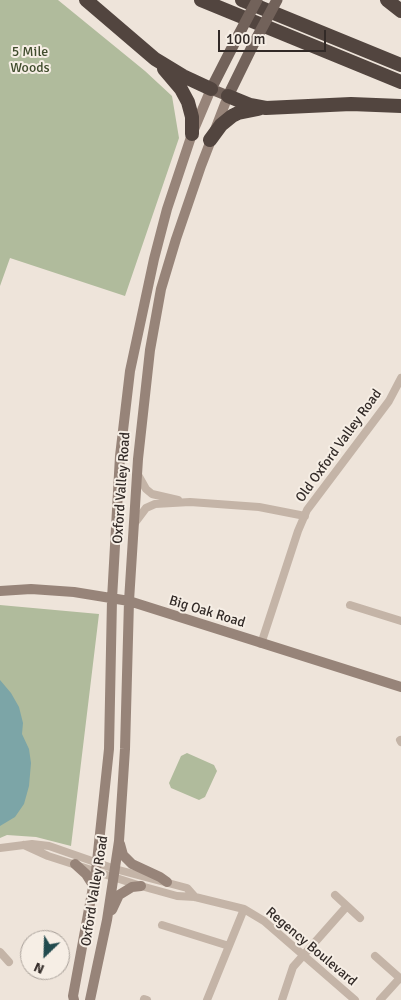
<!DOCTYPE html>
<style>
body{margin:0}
#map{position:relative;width:401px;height:1000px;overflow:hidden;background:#eee4da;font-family:Signika,sans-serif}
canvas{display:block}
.north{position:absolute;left:20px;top:930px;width:50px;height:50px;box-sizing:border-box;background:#f6eee5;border:1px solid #a8a099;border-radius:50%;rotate:204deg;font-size:14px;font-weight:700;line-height:20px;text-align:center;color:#322a27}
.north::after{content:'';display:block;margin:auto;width:18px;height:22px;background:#224b4e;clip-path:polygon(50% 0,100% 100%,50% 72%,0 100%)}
.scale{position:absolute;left:218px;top:30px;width:108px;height:22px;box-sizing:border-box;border:2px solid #322a27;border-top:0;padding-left:6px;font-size:15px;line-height:18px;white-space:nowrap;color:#322a27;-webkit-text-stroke:4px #f6eee5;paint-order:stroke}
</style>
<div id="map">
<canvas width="401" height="1000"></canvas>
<div class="north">N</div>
<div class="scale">100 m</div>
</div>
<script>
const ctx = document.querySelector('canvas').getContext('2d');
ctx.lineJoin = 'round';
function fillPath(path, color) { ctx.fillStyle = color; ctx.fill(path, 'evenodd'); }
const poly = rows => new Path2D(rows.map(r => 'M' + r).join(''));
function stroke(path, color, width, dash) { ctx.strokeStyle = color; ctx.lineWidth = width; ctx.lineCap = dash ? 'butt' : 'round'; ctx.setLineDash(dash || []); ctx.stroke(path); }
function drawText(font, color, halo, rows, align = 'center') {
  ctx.font = font + ' Signika,sans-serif'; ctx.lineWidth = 4; ctx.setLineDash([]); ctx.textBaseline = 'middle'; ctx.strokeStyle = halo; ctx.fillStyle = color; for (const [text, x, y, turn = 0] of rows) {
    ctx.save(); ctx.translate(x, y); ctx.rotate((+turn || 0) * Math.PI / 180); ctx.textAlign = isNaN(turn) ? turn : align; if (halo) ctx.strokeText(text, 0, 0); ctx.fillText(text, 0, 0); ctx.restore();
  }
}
fillPath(poly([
 [0,0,58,0,145,71,172,96,179,138,125,296,10,258,0,286],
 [0,605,99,614,71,846,36,837,7,835,0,838],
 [187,753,214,765,217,771,205,797,199,800,171,788,169,783,181,756]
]), '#b0bb9c');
fillPath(poly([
 [0,680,11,693,19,707,23,723,22,734,29,749,31,763,29,786,24,804,15,817,0,826]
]), '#7ca5a7');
stroke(poly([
 [137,473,146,489,152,494,178,500],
 [134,524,146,508,155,504,190,502,259,507,305,516],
 [350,605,401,621],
 [261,644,298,531,307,510,389,401,401,378],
 [400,740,401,742],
 [24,845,48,856,141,886,177,896,195,897,244,909,264,921,355,1000],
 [0,848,32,844,49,846,115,869,187,888,195,897],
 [335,895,360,918],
 [162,925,229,946],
 [0,952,9,962],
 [375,956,401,979],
 [144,999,147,1000],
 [207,1000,244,909],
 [282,1000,293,967,347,906],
 [380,1000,400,978]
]), '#c4b4a7', 8);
stroke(poly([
 [0,591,31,589,74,592,129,601,401,687],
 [120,844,123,855,132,864,160,877,167,882],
 [75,864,86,874,93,885],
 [112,910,119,895,132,887,141,886],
 [74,1000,73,996,96,871,109,749,112,599,120,456,130,371,154,259,167,209,192,134,211,89],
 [90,1000,107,920,119,841,125,749,129,601,138,459,150,350,161,289,176,239,201,166,228,96]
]), '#978479', 10);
stroke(poly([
 [238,36,211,89,228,96,254,43]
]), '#72625a', 11);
stroke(poly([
 [86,0,155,59,183,76,211,89],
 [201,0,401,82],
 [242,0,401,65],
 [387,0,401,11],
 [164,69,181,89,188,102,192,117,192,134],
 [228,96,250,105,266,108,351,104,401,106],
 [210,140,221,125,232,116,238,113,258,109]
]), '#52453f', 14);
stroke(poly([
 [238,36,257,0],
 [254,43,277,0]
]), '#72625a', 11);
drawText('14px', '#414d2e', '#f6eee5', [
 ["5 Mile",30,52],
 ["Woods",30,68]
]);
drawText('14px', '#322a27', '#f6eee5', [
 ["Old Oxford Valley Road",339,446,-54],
 ["Oxford Valley Road",122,488,-86],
 ["Big Oak Road",207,612,17],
 ["Oxford Valley Road",95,891,-81],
 ["Regency Boulevard",311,947,40]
]);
</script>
